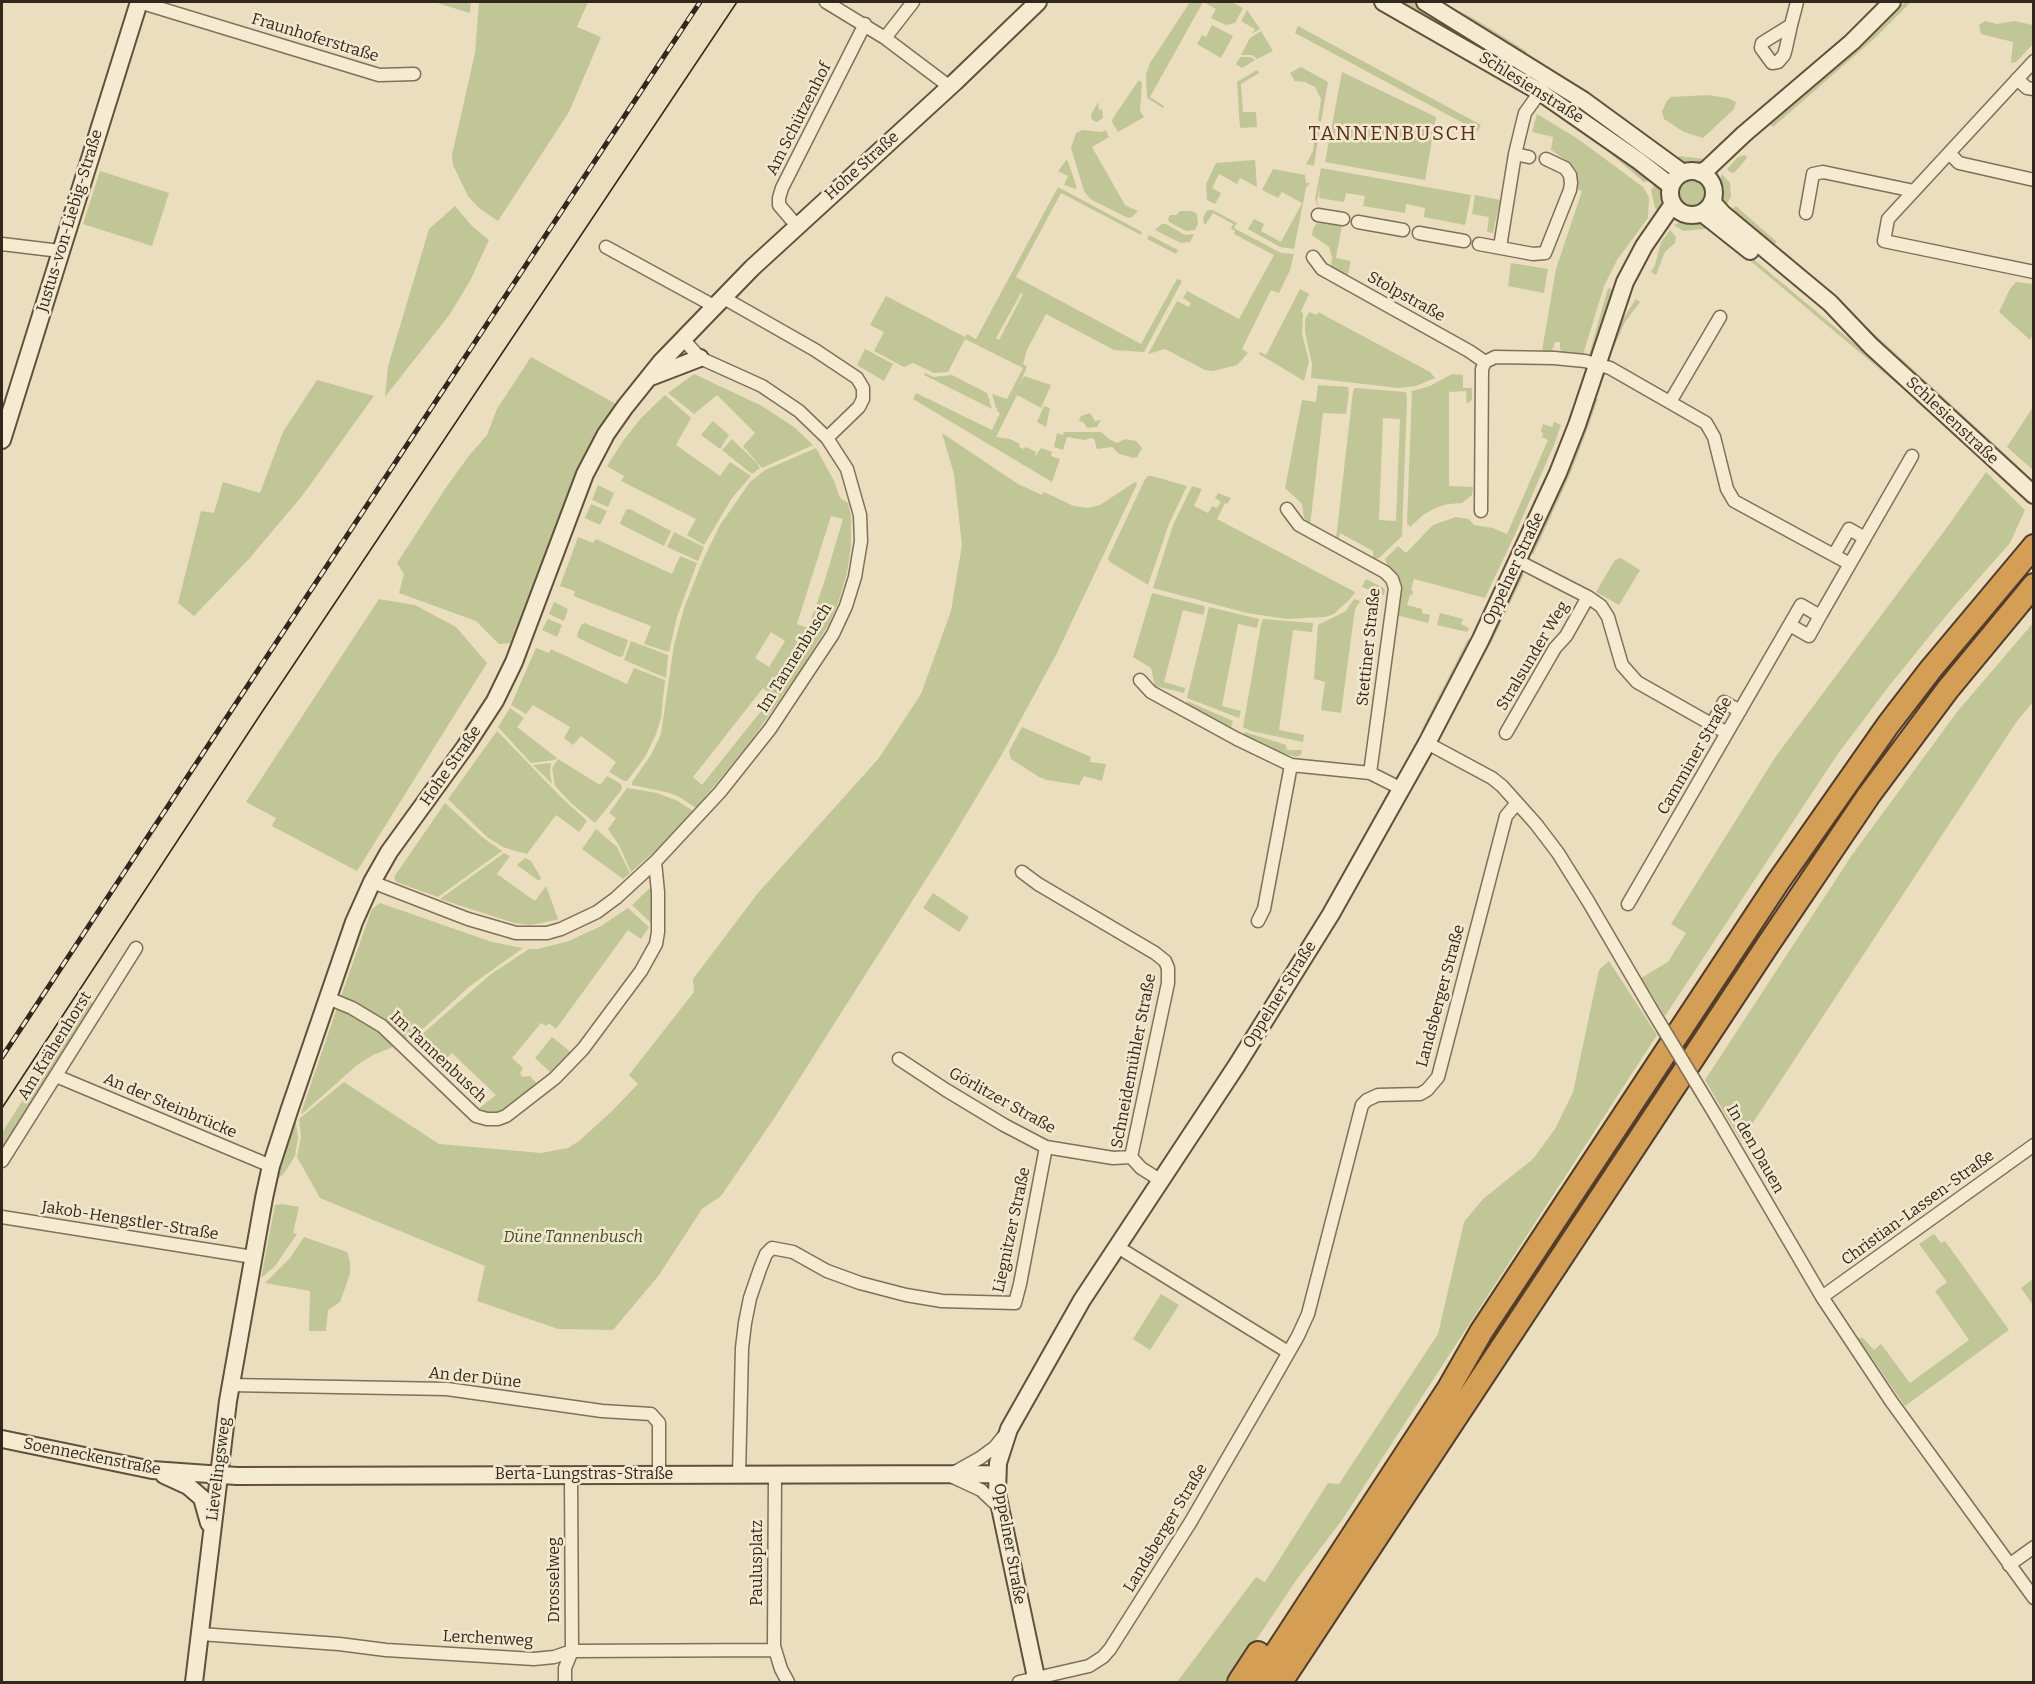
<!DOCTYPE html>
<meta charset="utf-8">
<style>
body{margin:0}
#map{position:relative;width:2035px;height:1684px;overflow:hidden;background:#eadebf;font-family:Bitter,serif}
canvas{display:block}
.frame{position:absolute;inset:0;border:3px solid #31271c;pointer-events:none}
</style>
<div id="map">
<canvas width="2035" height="1684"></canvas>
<div class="frame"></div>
</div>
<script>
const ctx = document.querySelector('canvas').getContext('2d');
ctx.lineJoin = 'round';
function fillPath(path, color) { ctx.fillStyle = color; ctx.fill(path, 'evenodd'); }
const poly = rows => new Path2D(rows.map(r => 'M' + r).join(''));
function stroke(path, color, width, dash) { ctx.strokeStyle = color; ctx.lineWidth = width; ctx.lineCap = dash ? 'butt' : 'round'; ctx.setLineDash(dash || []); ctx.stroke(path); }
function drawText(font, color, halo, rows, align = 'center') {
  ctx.font = font + ' Bitter,serif'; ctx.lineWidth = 5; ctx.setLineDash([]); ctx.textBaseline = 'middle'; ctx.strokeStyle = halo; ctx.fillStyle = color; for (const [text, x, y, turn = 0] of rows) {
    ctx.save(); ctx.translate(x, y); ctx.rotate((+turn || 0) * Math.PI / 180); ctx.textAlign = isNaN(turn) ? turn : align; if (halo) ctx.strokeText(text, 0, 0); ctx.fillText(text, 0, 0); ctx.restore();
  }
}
fillPath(poly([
 [434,2,471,2,470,13],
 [479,2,588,2,577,27,601,37,569,112,498,221,479,208,468,196,453,165,452,155,475,53],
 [1190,2,1203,2,1150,97,1164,106,1163,108,1147,98,1146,75,1150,63],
 [1203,2,1232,2,1243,8,1235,23,1226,25,1211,18,1216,9],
 [1397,2,1413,2,1521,64,1517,71],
 [1440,2,1473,18,1523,49,1527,52,1525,57,1470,23],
 [1905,2,1911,2,1875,38,1773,127,1770,124,1816,82,1863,43],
 [1247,10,1260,29,1252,34,1255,29,1241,21],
 [1985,21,1997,24,2014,21,2033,25,2033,44,2016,62,2011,63,2013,42,1981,34,1979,25],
 [1212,25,1233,36,1221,58,1197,44,1202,35,1206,37],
 [1298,26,1481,125,1478,131,1295,33],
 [1261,31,1273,51,1257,59,1252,55,1241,55,1250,38],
 [1240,57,1251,57,1255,60,1242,68,1236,64],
 [1301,67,1328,82,1321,122,1318,120,1321,99,1315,87,1305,82,1295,81,1290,73],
 [1257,70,1259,73,1241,84,1243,112,1256,112,1257,127,1240,128,1237,82],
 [1342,72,1436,117,1425,180,1325,162],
 [1139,80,1142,83,1140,111,1144,117,1118,132,1112,122,1113,118],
 [1708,95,1727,98,1736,102,1734,109,1703,138,1684,132,1664,119,1662,112,1666,102,1671,97],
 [1098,102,1099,110,1102,109,1103,118,1097,122,1092,120,1091,115],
 [1537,114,1578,139,1643,187,1649,197,1648,218,1617,260,1604,286,1583,355,1562,352,1560,349,1560,342,1555,342,1552,351,1542,351,1556,269,1582,191,1574,188,1576,175,1570,163,1551,150,1553,137,1532,132],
 [1316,125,1320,126,1314,166,1306,164,1313,151],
 [1083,130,1102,132,1106,130,1109,137,1092,147,1125,205,1138,211,1132,217,1128,218,1090,199,1084,191,1071,148,1076,133],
 [1592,138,1654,176,1649,181,1644,182],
 [1745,155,1747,158,1735,172,1731,173,1727,169,1738,157],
 [1679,156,1706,159,1711,162,1699,168,1681,167,1672,163],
 [1067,159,1076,185,1076,189,1064,185,1068,176,1058,171],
 [1255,160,1257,187,1240,178,1237,184,1219,174,1212,188,1221,193,1215,204,1207,200,1206,184,1216,163],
 [1321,168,1471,195,1465,225,1424,217,1425,208,1406,204,1405,213,1363,206,1365,196,1346,193,1344,202,1319,198,1320,187,1317,200,1319,208,1315,199],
 [1273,169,1305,175,1306,183,1310,183,1306,188,1294,249,1280,247,1248,229,1254,219,1264,224,1261,231,1281,242,1302,203,1282,192,1278,198,1262,190],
 [100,171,169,193,152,246,83,224],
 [1722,174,1730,183,1731,196,1726,206,1718,202,1717,187],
 '1676 193a15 15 0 1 1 30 0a15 15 0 1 1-30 0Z',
 [1659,179,1665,192,1666,200,1662,214,1655,208,1651,190],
 [1058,187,1142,232,1141,235,1061,193,1016,277,1141,344,1177,279,1182,281,1144,352,1114,350,1046,314,1027,350,1023,364,1027,367,1017,389,1024,376,1051,385,1041,408,1017,395,996,437,1010,439,1020,444,1019,447,1024,449,1026,447,1036,452,1034,458,1041,448,1052,452,1051,456,1060,459,1052,482,913,399,916,393,992,430,1000,413,997,411,998,409,996,408,992,394,1007,399,1023,368,965,339,948,372,934,373,913,363,904,367,874,351,884,332,870,325,886,296,965,337,967,334,976,339],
 [1021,293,1023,294,999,340,996,338],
 [1475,195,1500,200,1493,233,1487,232,1489,217,1472,214],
 [455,206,473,227,489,240,470,281,450,314,385,397,388,366,429,229],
 [1736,206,1738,208,1777,242,1773,245,1728,213],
 [1207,210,1213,210,1237,223,1234,228,1281,253,1294,254,1290,270,1279,293,1271,290,1242,349,1248,353,1237,365,1213,371,1205,370,1165,349,1148,354,1177,301,1189,307,1191,303,1183,298,1187,291,1239,319,1274,255,1234,234,1235,231,1231,229,1233,224,1213,213,1206,224,1204,224,1203,218],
 [1180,211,1192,211,1197,214,1198,224,1195,230,1186,231,1169,222,1168,219,1170,215,1176,215],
 [1686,219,1699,219,1711,222,1705,229,1683,231,1674,225],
 [1317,223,1342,225,1336,258,1351,261,1347,278,1331,267,1332,257,1329,247,1312,235,1313,229],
 [1162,224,1166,224,1185,235,1194,234,1190,242,1181,243,1155,230],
 [1670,230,1676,237,1675,243,1665,252,1656,275,1651,272,1655,265,1661,242],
 [1149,235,1178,250,1176,254,1147,239],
 [1739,247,1909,389,2030,501,2028,504,1907,392,1741,253],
 [1777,249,1785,252,2014,462,2033,481,2033,486],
 [1511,263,1548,269,1544,293,1508,286],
 [2016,282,2033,284,2033,334,2030,340,1999,312,2010,289],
 [1608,288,1613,290,1609,309,1594,351,1589,355],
 [1300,289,1309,294,1301,311,1303,314,1302,334,1309,361,1304,381,1259,354,1260,352,1266,355],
 [1636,299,1640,302,1625,322,1610,356,1608,353,1619,325],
 [1309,312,1317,315,1318,312,1430,372,1435,378,1416,386,1399,388,1311,378,1312,364,1305,332,1305,320],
 [865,349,893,364,884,381,857,365],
 [531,357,616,404,600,430,570,491,512,643,499,644,476,621,399,593,404,574,397,563,445,489,468,457,487,435,497,409],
 [925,373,933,377,952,375,987,393,992,409,924,375],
 [694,374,762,406,794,427,813,445,762,468,743,446,755,433,717,395,694,414,668,393],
 [1452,374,1463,375,1463,388,1472,388,1472,400,1467,404,1466,391,1449,392,1449,486,1473,487,1472,495,1462,503,1448,504,1435,508,1423,515,1410,527,1407,523,1412,391,1430,386],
 [317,380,374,396,302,496,248,560,194,616,178,603,201,511,214,513,223,482,260,493,283,432],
 [1318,385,1348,387,1349,392,1346,414,1323,413,1310,526,1304,518,1302,504,1285,488,1302,400,1316,402],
 [1355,388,1406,392,1407,398,1402,536,1379,558,1373,559,1373,551,1340,533,1338,540,1336,539,1353,391],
 [1383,418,1400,419,1396,521,1379,520],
 [665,395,691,418,676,445,720,476,730,462,751,476,732,498,704,545,687,535,696,519,621,481,624,476,607,466,623,441,641,418],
 [1593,398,1598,399,1587,430,1569,477,1533,555,1531,550],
 [1044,406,1050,408,1046,427,1037,422],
 [2033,407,2034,470,2033,470,2007,447],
 [1090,413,1095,421,1101,420,1097,427,1087,428,1084,423,1079,421,1081,416],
 [713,421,729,435,720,449,701,435],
 [1554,422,1561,425,1554,445,1516,532,1485,598,1414,579,1411,590,1413,591,1412,595,1410,595,1407,605,1422,609,1422,613,1430,615,1428,623,1396,615,1400,584,1396,575,1387,565,1385,559,1398,546,1406,553,1433,525,1456,517,1469,519,1474,525,1493,528,1507,534,1548,440,1542,437,1543,433,1541,432,1543,424,1552,427],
 [1064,432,1101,432,1109,439,1117,443,1125,439,1136,441,1142,448,1137,457,1134,458,1119,454,1112,447,1097,449,1094,439,1091,438,1085,440,1067,437,1063,450,1054,447,1057,433,1063,435],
 [942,433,1018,484,1042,495,1043,492,1046,493,1074,506,1088,508,1100,505,1135,482,1137,484,1057,653,1001,756,949,843,775,1117,721,1196,702,1209,659,1275,613,1330,558,1329,477,1301,485,1266,320,1198,297,1157,301,1137,299,1119,344,1082,439,1144,541,1153,568,1148,579,1141,611,1112,638,1084,629,1075,694,992,693,979,758,893,879,758,921,694,951,611,962,545,954,474],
 [732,439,757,463,760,468,752,474,722,450],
 [816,448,834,481,840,498,848,503,851,516,851,546,847,573,838,603,829,624,801,669,751,741,696,808,681,798,670,793,632,785,632,782,651,755,661,734,674,645,684,608,703,560,720,525,750,482,765,470],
 [831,516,843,519,824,583,808,628,797,624],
 [771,632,785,641,769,667,755,658],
 [763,688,773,696,702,785,693,777],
 [1551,464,1547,484,1515,552,1512,550],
 [1986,472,2025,510,2010,543,1950,611,1889,686,1837,755,1665,1016,1641,978,1668,962,1686,933,1671,924,1776,756,1948,526],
 [1152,476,1187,486,1169,524,1148,585,1110,562,1108,558,1145,479,1148,476],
 [598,485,614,493,608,507,592,500],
 [1192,486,1202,489,1194,506,1208,513,1212,506,1217,508,1221,502,1215,498,1218,493,1231,498,1227,504,1225,503,1217,519,1355,592,1351,598,1334,614,1325,617,1287,619,1247,613,1153,588,1173,525],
 [591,504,607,511,600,525,585,518],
 [630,509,671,531,664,546,622,525,620,523,626,510],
 [674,532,704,547,698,561,667,547],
 [578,537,593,543,596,539,672,574,680,556,697,563,677,617,669,652,644,644,651,626,576,597,574,596,575,591,560,586],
 [1621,558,1640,570,1619,605,1596,592,1615,560],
 [1524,574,1494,637,1440,740,1438,738,1519,576],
 [1366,579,1385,589,1384,595,1362,587],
 [1152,593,1204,606,1205,609,1203,615,1183,610,1164,682,1185,688,1184,693,1155,686,1151,668,1133,657],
 [379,599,415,605,456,627,487,663,357,871,272,826,276,818,246,802],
 [1354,599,1360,601,1355,609,1341,713,1321,710,1325,682,1314,679,1318,625,1346,611],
 [554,602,568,609,564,621,549,614],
 [1209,607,1259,619,1257,628,1238,624,1222,706,1241,711,1239,718,1187,698],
 [1440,613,1463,619,1461,624,1469,628,1467,632,1437,625],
 [548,619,562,625,557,637,542,630],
 [1263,619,1313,623,1312,632,1293,630,1279,730,1304,735,1303,742,1251,731,1243,727,1261,624],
 [584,623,628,640,623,656,619,657,578,638,577,635,581,625],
 [2033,623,2033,702,2017,721,1741,1141,1705,1080,1852,855,1957,712],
 [1468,639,1472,639,1425,733,1421,731],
 [631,641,668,655,666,678,624,660],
 [536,648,549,653,551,649,553,650,627,684,634,668,665,680,661,718,656,734,645,757,627,781,624,781,609,772,616,762,581,736,573,745,564,738,570,727,533,705,526,714,511,705],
 [1187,701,1233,721,1230,730,1185,706],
 [510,708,524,718,517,727,557,758,555,760,531,763,498,727],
 [1022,727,1091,757,1090,762,1106,764,1102,781,1084,776,1079,785,1047,780,1039,777,1011,759,1009,751],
 [497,731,560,796,587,821,579,832,556,815,527,854,512,850,503,847,487,837,448,799],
 [1245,732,1286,745,1287,750,1302,750,1301,755,1296,757,1275,751,1274,753,1242,736],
 [558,759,600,785,607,776,621,784,622,789,595,823,571,803,555,786,552,768],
 [551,763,550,772,552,784,533,765],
 [627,788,657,793,678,801,693,811,654,852,631,872,619,845,608,829,616,818,609,813],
 [445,803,482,837,502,851,438,897,396,882,394,877],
 [596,829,617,847,630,873,623,879,582,849],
 [504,853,510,856,497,874,535,901,546,886,558,919,556,920,530,925,514,923,440,899],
 [525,858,531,861,541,878,539,881,517,865],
 [652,876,653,925,632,905,652,886],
 [933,893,969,917,959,932,923,908],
 [380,903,492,942,523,948,470,986,425,1027,407,1039,403,1039,340,999,372,909],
 [628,908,649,927,641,939,628,930,556,1029,549,1023,546,1026,541,1023,512,1058,523,1068,520,1073,522,1077,530,1076,538,1085,509,1107,495,1114,484,1113,478,1109,496,1095,452,1053,441,1063,435,1058,432,1060,413,1042,491,974,529,949,538,949,569,941,601,926],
 [1609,961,1657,1035,1342,1520,1297,1579,1228,1682,1177,1682,1256,1577,1265,1582,1328,1483,1339,1484,1438,1334,1464,1222,1483,1199,1533,1159,1555,1129,1573,1092,1599,970],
 [86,999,96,1006,2,1151,2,1133],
 [337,1008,368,1020,398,1045,373,1055,357,1065,302,1114,301,1113],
 [552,1037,572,1053,552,1074,535,1058],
 [296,1123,298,1138,295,1156,285,1172,279,1178,277,1177,293,1124],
 [282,1204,299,1207,293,1233,297,1234,275,1266,261,1278,275,1205],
 [1934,1234,1941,1243,1945,1241,2009,1330,1905,1406,1858,1338,1863,1338,1874,1350,1881,1344,1910,1383,1969,1340,1935,1291,1947,1282,1919,1244],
 [304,1237,347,1252,350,1262,350,1274,340,1302,328,1310,326,1331,309,1331,310,1291,265,1283,290,1258],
 [2033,1279,2033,1305,2021,1288],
 [1161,1294,1179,1305,1150,1350,1133,1339]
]), '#c0c695');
const street = poly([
 [139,2,379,75,414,74],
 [826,2,885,38,950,87],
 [1791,25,1762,43,1761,48,1772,63,1778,62,1784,55,1786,48,1791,25,1797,2],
 [885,38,913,2],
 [2034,61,1888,219,1884,241,2034,272],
 [2017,79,2027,88,2034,89],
 [1949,153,1959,163,2034,180],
 [1515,154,1529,157],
 [1806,213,1813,174,1823,172,1914,191],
 [1318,215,1343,219],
 [1358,222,1403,230],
 [797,226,779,205,779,198,782,188,865,24],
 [1419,233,1464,241],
 [2,244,60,251],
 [1479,244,1533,254,1545,253,1570,190,1571,183,1570,175,1565,168,1546,159],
 [606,247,714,306],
 [1500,247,1515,154,1522,125,1525,113,1540,92],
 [1313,257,1322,269,1469,351,1485,362],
 [722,297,815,350,857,378,863,388,863,399,859,407,827,438],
 [1670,402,1720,317],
 [1287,509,1299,525,1385,572,1392,579,1395,588,1370,773],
 [1481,511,1482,369,1485,362,1495,357,1554,358,1585,361,1610,368,1706,423,1714,437,1727,489,1734,501,1850,564],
 [1834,555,1849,529,1865,538],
 [1518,561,1588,597,1601,606,1608,617,1622,665,1637,682,1727,733],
 [1790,625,1809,636,1820,616],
 [1140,680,1151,692,1237,739,1291,765,1370,773,1402,789],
 [1712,724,1724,702,1740,711],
 [1506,733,1555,648,1566,636,1588,597],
 [1427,743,1492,778,1502,786,1536,824,1558,853,1588,901,1650,1007],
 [1022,872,1038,884,1155,953,1165,961,1168,968,1168,983,1131,1157,1141,1168,1160,1180],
 [372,882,468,919,516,933,547,933,561,929,597,912,616,898,655,862,720,792,770,729,833,634,846,606,855,577,861,541,860,515,847,469,827,438,799,411,762,386,700,358,683,339],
 [1628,904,1801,605,1820,616,1912,456],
 [1258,921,1264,909,1291,765],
 [328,998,352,1008,382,1026,476,1116,487,1119,498,1119,506,1116,555,1078,583,1049,641,971,656,944,658,932,658,892,655,862],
 [899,1059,946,1090,1004,1125,1046,1147,1113,1158,1131,1157],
 [56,1076,271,1166],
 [1716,1116,1822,1297,1891,1401,2034,1598],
 [2,1161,136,948],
 [2,1217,253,1257],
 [1116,1246,1288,1352],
 [1822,1297,2034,1145],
 [230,1385,447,1389,602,1411,651,1414,659,1423,659,1475],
 [955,1472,980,1458,995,1447,1003,1437],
 [739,1475,742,1348,745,1323,750,1298,760,1269,766,1254,772,1248,793,1252,827,1271,860,1283,906,1295,942,1301,1015,1303,1020,1284,1046,1147],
 [775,1475,774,1646,781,1669,788,1682],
 [953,1477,981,1490,999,1507],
 [2009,1565,2034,1547],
 [200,1634,339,1644,386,1650,534,1659,554,1657,572,1651,775,1650],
 [565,1682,565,1668,572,1651,571,1475],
 [1019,1682,1089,1666,1103,1657,1110,1649,1190,1523,1269,1387,1298,1336,1308,1314,1362,1105,1367,1100,1378,1095,1420,1094,1427,1090,1438,1077,1506,816,1517,803]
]);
const secondary = poly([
 [1383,2,1540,92,1639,161,1671,186],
 [1425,2,1583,100,1683,173],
 '1670 193a22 22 0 1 1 44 0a22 22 0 1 1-44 0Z',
 [1700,173,1707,169,1744,134,1852,42,1892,2],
 [1712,202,1723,214,1830,303,1871,346,2034,495],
 [1702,213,1750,251],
 [648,378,700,358],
 [2,440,139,2],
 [2,1439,152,1470,237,1476,997,1474],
 [164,1475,188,1486,202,1498,209,1523],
 [194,1682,228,1401,264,1198,271,1166,289,1111,354,922,372,882,389,852,465,747,495,701,514,662,585,474,606,434,625,407,661,362,752,268,955,82,1038,2],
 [1037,1682,997,1493,998,1463,1009,1429,1082,1300,1237,1065,1331,914,1427,743,1481,639,1558,473,1577,425,1625,282,1644,246,1673,204]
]);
const highway = poly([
 [1239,1682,1258,1653],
 [1257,1682,1449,1388,1481,1332,1778,882,1888,725,1931,669,2034,546],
 [1281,1682,1767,946,1869,795,1948,689,2034,585]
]);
stroke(street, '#816f59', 15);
stroke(secondary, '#62503c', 20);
stroke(highway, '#4f3d2d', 26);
stroke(street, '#f5ebd1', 12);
stroke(secondary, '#f5ebd1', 16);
stroke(highway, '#d49e55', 22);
stroke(poly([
 [2,1108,260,715,737,2]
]), '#31271c', 1.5);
const rail = poly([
 [2,1057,700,2]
]);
stroke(rail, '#31271c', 5);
stroke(rail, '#f2e8ce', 3, [9]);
const streetBridge = poly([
 [1650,1007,1716,1116]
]);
stroke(streetBridge, '#816f59', 15, []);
stroke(streetBridge, '#f5ebd1', 12);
drawText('16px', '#31271c', '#f2e8ce', [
 ["Fraunhoferstraße",315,38,17],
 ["Schlesienstraße",1531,88,32],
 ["Am Schützenhof",799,119,-63],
 ["Hohe Straße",862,166,-42],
 ["Justus-von-Liebig-Straße",70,221,-73],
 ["Stolpstraße",1406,297,29],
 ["Schlesienstraße",1952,421,43],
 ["Oppelner Straße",1514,569,-65],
 ["Stettiner Straße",1369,647,-84],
 ["Stralsunder Weg",1533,656,-59],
 ["Im Tannenbusch",795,658,-58],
 ["Camminer Straße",1695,756,-60],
 ["Hohe Straße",451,766,-55],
 ["Oppelner Straße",1280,995,-58],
 ["Landsberger Straße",1441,996,-75],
 ["Am Krähenhorst",55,1046,-58],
 ["Im Tannenbusch",438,1057,43],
 ["Schneidemühler Straße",1134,1061,-79],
 ["Görlitzer Straße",1002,1101,29],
 ["An der Steinbrücke",170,1106,23],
 ["In den Dauen",1755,1149,60],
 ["Christian-Lassen-Straße",1918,1208,-36],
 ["Jakob-Hengstler-Straße",130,1221,9],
 ["Liegnitzer Straße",1012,1230,-78],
 ["An der Düne",475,1378,6],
 ["Soenneckenstraße",92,1457,11],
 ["Lievelingsweg",219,1469,-83],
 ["Berta-Lungstras-Straße",584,1475],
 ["Landsberger Straße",1166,1528,-59],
 ["Oppelner Straße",1009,1544,80],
 ["Paulusplatz",758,1563,-90],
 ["Drosselweg",555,1580,-90],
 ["Lerchenweg",488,1639,3]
]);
drawText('italic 16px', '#424c25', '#f2e8ce', [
 ["Düne Tannenbusch",573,1238]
]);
ctx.letterSpacing = '1.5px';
drawText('20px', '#5b2d1f', '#f2e8ce', [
 ["TANNENBUSCH",1393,134]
]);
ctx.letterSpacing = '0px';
</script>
